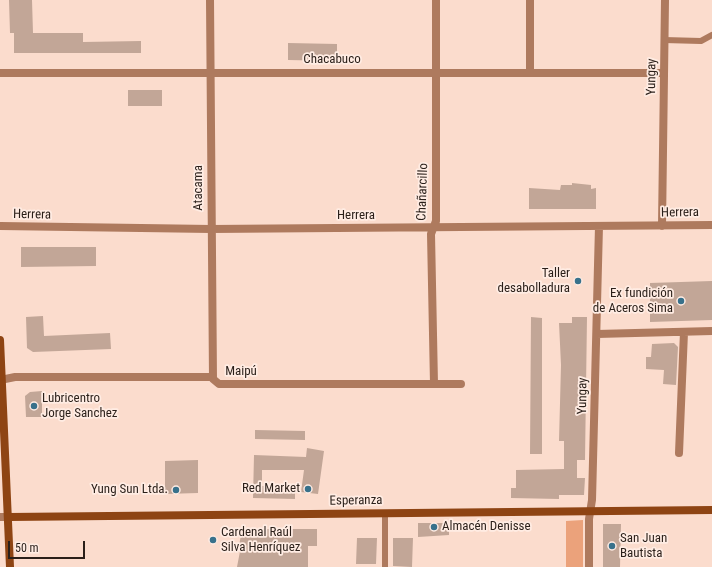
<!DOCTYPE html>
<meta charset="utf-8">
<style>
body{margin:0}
#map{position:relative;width:712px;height:567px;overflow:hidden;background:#fbdccd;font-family:"Roboto Condensed",sans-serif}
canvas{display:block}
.scale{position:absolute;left:8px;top:541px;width:77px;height:18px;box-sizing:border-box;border:2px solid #2a1f19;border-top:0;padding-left:5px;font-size:12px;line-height:14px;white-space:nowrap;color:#2a1f19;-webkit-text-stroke:3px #ffece3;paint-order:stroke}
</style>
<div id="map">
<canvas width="712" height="567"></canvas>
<div class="scale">50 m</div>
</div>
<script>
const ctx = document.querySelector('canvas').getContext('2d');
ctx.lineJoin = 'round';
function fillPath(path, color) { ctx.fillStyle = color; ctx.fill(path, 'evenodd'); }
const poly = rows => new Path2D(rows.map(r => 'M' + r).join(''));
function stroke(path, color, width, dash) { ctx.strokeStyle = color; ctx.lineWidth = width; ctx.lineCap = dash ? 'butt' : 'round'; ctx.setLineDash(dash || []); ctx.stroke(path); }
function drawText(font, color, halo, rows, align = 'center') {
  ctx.font = font + ' "Roboto Condensed",sans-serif'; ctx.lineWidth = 3.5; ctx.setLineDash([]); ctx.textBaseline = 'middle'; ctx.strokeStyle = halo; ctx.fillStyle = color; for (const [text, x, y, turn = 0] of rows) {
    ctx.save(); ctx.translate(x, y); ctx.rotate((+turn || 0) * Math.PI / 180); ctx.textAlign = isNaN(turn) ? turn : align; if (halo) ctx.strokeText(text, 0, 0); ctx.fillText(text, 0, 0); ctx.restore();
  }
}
fillPath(poly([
 [583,520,583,567,566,567,566,521]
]), '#eba27b');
fillPath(poly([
 [9,0,32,0,33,33,83,33,83,42,141,41,141,53,14,53,14,33,10,33],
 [288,43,337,44,337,61,288,60],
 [128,90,162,90,162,106,128,106],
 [572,183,591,185,591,189,596,188,596,209,529,209,529,188,560,190,561,185,572,185],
 [21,247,96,247,96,266,21,267],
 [712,281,712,320,650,322,650,283],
 [43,316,44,336,110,333,111,349,33,352,27,348,26,317],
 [531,317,542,318,542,454,530,454],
 [572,317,587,317,585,460,577,460,577,478,585,478,584,495,559,495,559,499,511,498,511,488,516,488,516,470,564,469,564,441,559,441,561,365,559,323,572,323],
 [674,343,678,347,676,385,663,384,664,370,646,369,646,357,651,357,652,344],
 [42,391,42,417,26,417,25,396,30,392],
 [255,430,305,431,305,440,255,439],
 [307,448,324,451,318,494,301,492,304,470,262,470,262,486,295,487,295,499,253,498,254,455,306,457],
 [198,460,198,493,165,494,165,461],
 [418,523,449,523,449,535,418,537],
 [603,524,621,524,620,567,603,567],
 [242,529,317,529,317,546,308,546,308,567,237,567,241,546,239,546],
 [357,538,377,538,376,564,356,564],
 [393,538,413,538,412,567,393,566]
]), '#c2a697');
stroke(poly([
 [664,40,701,41,712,35],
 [385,513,385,567]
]), '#ae7a5e', 6);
stroke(poly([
 [210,0,213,379,219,384,461,384],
 [530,72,530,0],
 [0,73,664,73],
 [0,226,211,229,712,225],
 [662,226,665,0],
 [597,334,712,331],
 [0,380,15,377,212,377],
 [434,384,431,234,436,221,436,0],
 [679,453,684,332],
 [0,517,9,517],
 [589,567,589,519,592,500,599,226]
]), '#ae7a5e', 8);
stroke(poly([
 [0,340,10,567],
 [9,517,712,510]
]), '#8e4413', 8);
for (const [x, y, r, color] of [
 [578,281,4,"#38718b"],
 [681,301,4,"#38718b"],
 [34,406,4,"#38718b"],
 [308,489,4,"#38718b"],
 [176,490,4,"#38718b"],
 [434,527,4,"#38718b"],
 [213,540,4,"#38718b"],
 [612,546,4,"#38718b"]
]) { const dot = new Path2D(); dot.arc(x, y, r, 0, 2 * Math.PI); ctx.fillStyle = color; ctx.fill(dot); stroke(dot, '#ffece3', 1.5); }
drawText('13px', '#2a1f19', '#ffece3', [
 ["Chacabuco",332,60],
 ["Yungay",652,77,-89],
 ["Atacama",199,188,-90],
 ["Chañarcillo",423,192,-88],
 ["Herrera",680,213,-1],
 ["Herrera",32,215,1],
 ["Herrera",356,216],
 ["Maipú",241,372],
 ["Yungay",583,396,-89],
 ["Esperanza",356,501,-1]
]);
drawText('13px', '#2a1f19', '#ffece3', [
 ["Taller",570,274],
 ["desabolladura",570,289],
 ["Ex fundición",673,294],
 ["de Aceros Sima",673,309],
 ["Lubricentro",42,399,"left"],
 ["Jorge Sanchez",42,414,"left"],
 ["Red Market",300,489],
 ["Yung Sun Ltda.",168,490],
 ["Almacén Denisse",442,527,"left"],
 ["Cardenal Raúl",221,533,"left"],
 ["Silva Henríquez",221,548,"left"],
 ["San Juan",620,539,"left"],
 ["Bautista",620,554,"left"]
], 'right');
</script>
